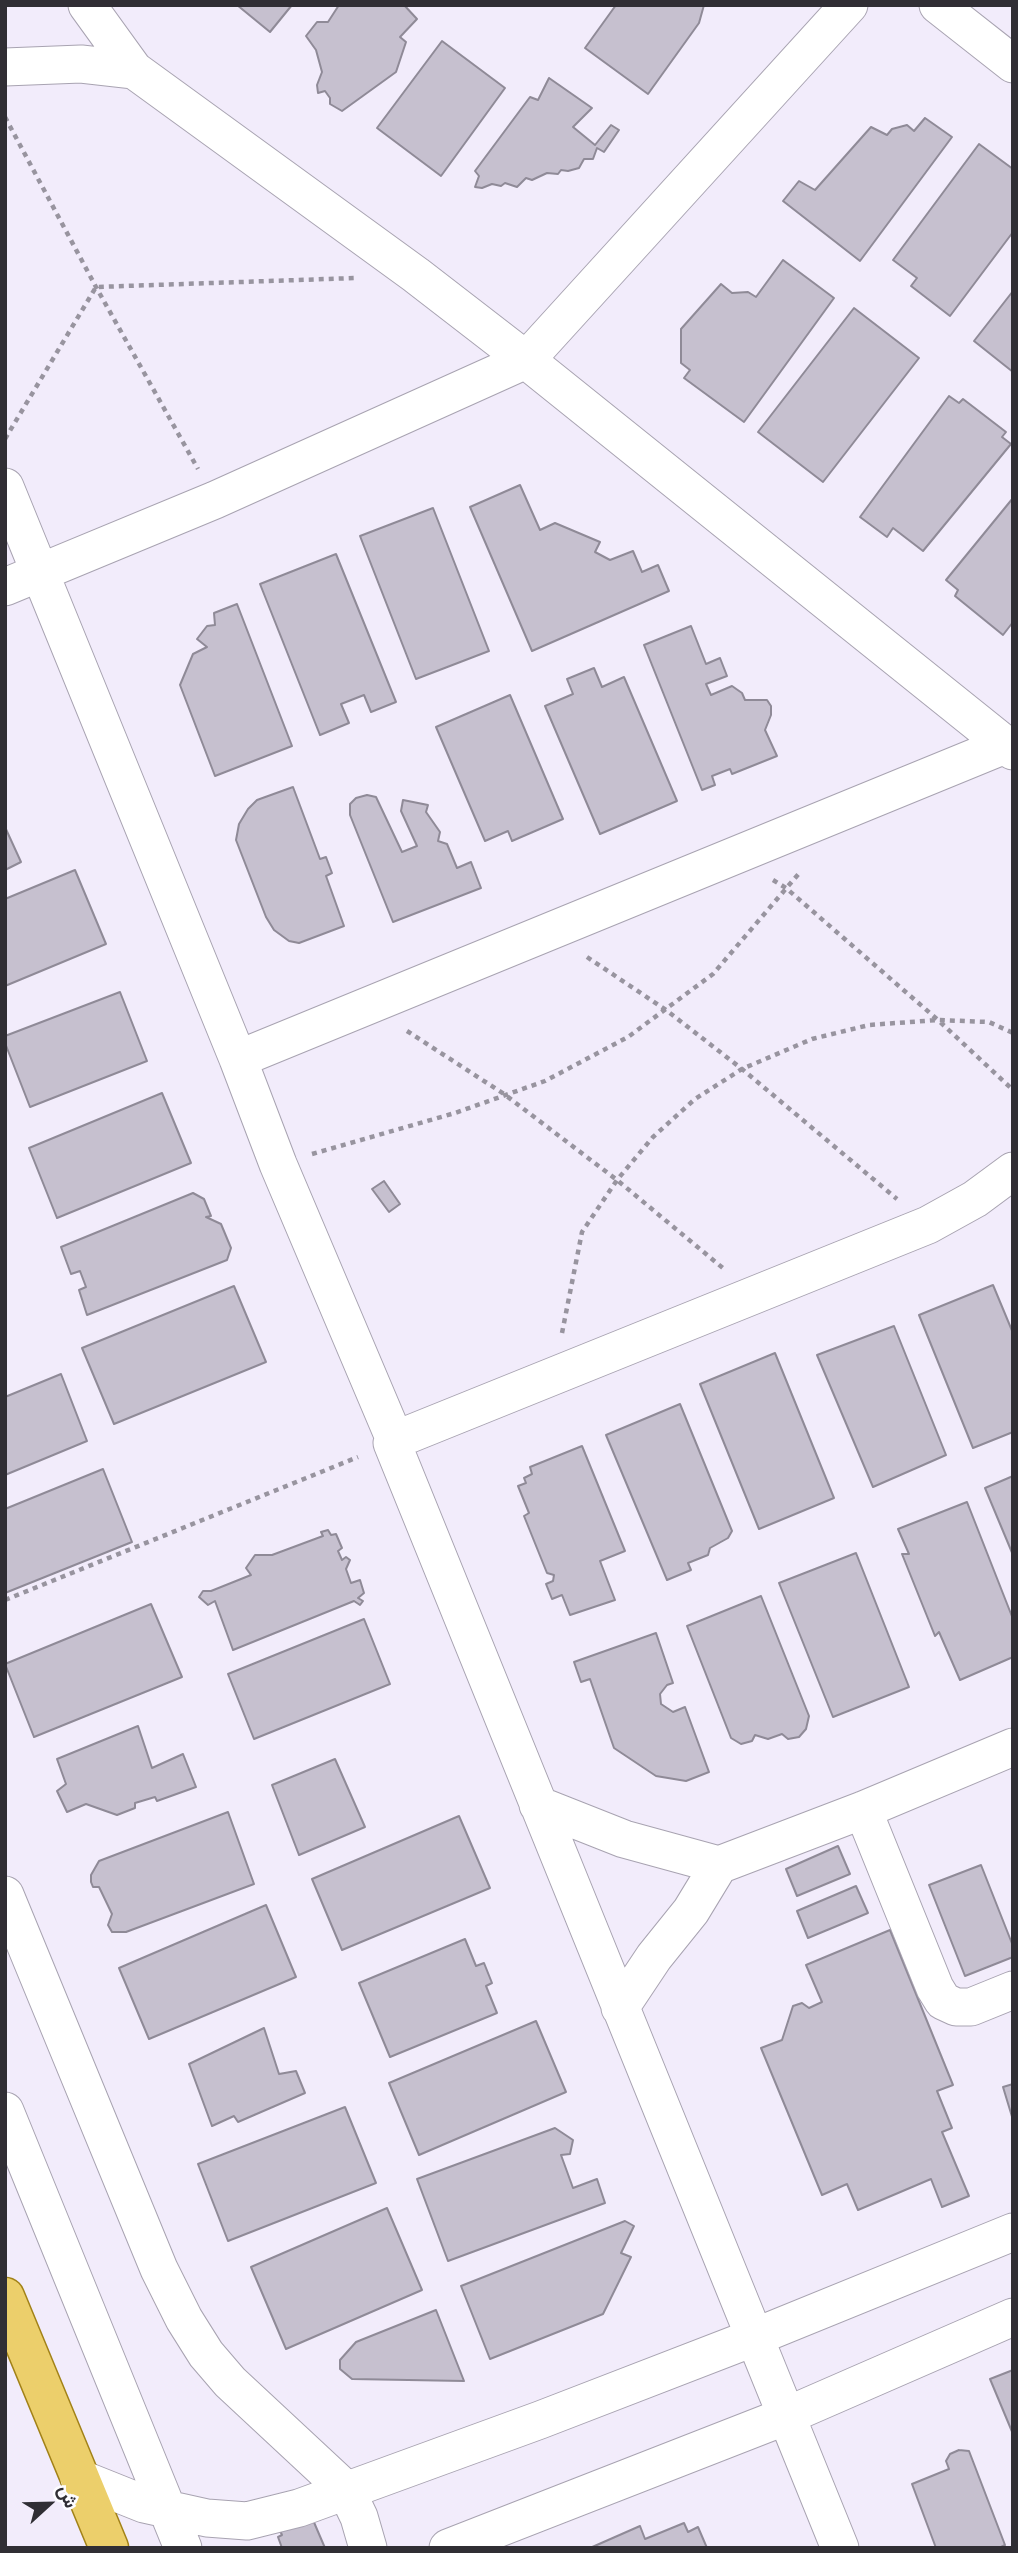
<!DOCTYPE html>
<meta charset="utf-8">
<style>
body{margin:0}
#map{position:relative;width:1018px;height:2553px;overflow:hidden;background:#f2ecfb;font-family:"Public Sans",Vazirmatn,sans-serif}
canvas{display:block}
.frame{position:absolute;inset:0;border:7px solid #302e34;pointer-events:none}
.north{position:absolute;left:14px;top:2469px;width:70px;height:70px;-webkit-text-stroke:5px #fdfcff;paint-order:stroke;rotate:68deg;font-size:19px;font-weight:700;line-height:28px;text-align:center;color:#302e34}
.north::after{content:'';display:block;margin:auto;width:24px;height:32px;background:#302e34;clip-path:polygon(50% 0,100% 100%,50% 72%,0 100%)}
</style>
<div id="map">
<canvas width="1018" height="2553"></canvas>
<div class="frame"></div>
<div class="north">ش</div>
</div>
<script>
const ctx = document.querySelector('canvas').getContext('2d');
ctx.lineJoin = 'round';
function fillPath(path, color) { ctx.fillStyle = color; ctx.fill(path, 'evenodd'); }
const poly = rows => new Path2D(rows.map(r => 'M' + r).join(''));
function stroke(path, color, width, dash) { ctx.strokeStyle = color; ctx.lineWidth = width; ctx.lineCap = dash ? 'butt' : 'round'; ctx.setLineDash(dash || []); ctx.stroke(path); }
const building = poly([
 [237,5,292,5,270,32,237,5],
 [339,5,404,5,417,19,400,37,406,42,396,72,342,111,330,104,330,98,325,91,318,93,317,85,322,72,316,50,306,36,317,22,328,22,339,5],
 [704,5,699,23,648,94,585,48,616,5,704,5],
 [442,41,505,88,441,176,377,128,442,41],
 [549,78,592,108,573,127,595,145,611,125,619,130,604,152,597,148,593,159,584,159,579,168,568,171,561,170,558,174,547,173,532,180,526,178,517,187,505,183,501,186,492,184,482,188,475,187,479,176,475,171,530,97,538,100,549,78],
 [925,118,952,137,860,261,783,201,799,181,815,190,871,127,887,135,892,129,907,125,914,131,925,118],
 [979,144,1013,169,1013,232,950,316,911,286,917,278,893,260,979,144],
 [783,260,834,298,744,422,684,378,690,370,681,363,681,329,721,284,732,293,748,292,756,297,783,260],
 [1013,291,1013,372,974,341,1013,291],
 [854,308,919,358,823,482,758,432,854,308],
 [949,396,959,403,963,399,1006,432,1002,437,1011,444,923,551,893,528,887,537,860,517,949,396],
 [520,485,540,530,555,523,600,542,595,552,610,560,633,551,642,572,658,565,669,591,532,651,470,507,520,485],
 [1013,498,1013,622,1003,635,955,596,958,590,946,580,1013,498],
 [433,508,489,651,416,679,360,536,433,508],
 [336,554,396,702,371,712,364,695,341,704,349,723,320,735,260,584,336,554],
 [237,604,292,746,215,776,180,685,193,654,207,647,197,639,207,626,215,625,214,613,237,604],
 [691,626,706,664,720,658,727,676,706,684,711,695,732,686,742,693,745,700,767,700,771,706,771,715,765,730,777,756,732,774,730,769,712,776,715,785,702,790,644,645,691,626],
 [594,668,602,687,624,677,677,801,600,834,545,706,573,694,567,679,594,668],
 [510,695,563,819,512,841,508,831,485,841,436,727,510,695],
 [293,787,320,859,326,857,332,873,326,876,344,926,299,943,289,941,274,930,266,917,236,840,239,824,248,809,257,800,293,787],
 [367,795,376,797,402,852,417,846,401,811,403,800,428,805,426,812,440,832,438,841,447,844,457,868,471,862,481,888,393,922,350,815,350,804,356,798,367,795],
 [5,827,21,862,5,870,5,827],
 [75,870,106,944,5,986,5,899,75,870],
 [120,992,147,1061,30,1107,5,1043,5,1036,120,992],
 [162,1093,191,1163,57,1218,29,1148,162,1093],
 [384,1181,400,1204,389,1212,372,1189,384,1181],
 [193,1193,204,1199,211,1216,206,1217,221,1224,231,1248,227,1260,87,1315,79,1290,86,1287,80,1271,71,1274,61,1247,193,1193],
 [993,1285,1013,1333,1013,1432,973,1448,919,1315,993,1285],
 [234,1286,266,1362,114,1424,82,1348,234,1286],
 [894,1326,946,1455,873,1487,817,1355,894,1326],
 [775,1353,834,1498,759,1529,700,1384,775,1353],
 [61,1374,87,1441,5,1475,5,1397,61,1374],
 [680,1404,732,1531,728,1538,710,1548,708,1555,688,1563,691,1570,667,1580,606,1435,680,1404],
 [582,1446,625,1551,600,1561,615,1600,570,1615,562,1595,552,1599,546,1584,553,1581,554,1575,547,1573,524,1516,529,1513,518,1486,526,1483,524,1478,532,1474,530,1467,582,1446],
 [103,1469,132,1542,5,1593,5,1509,103,1469],
 [1013,1476,1013,1555,985,1488,1013,1476],
 [967,1502,1013,1619,1013,1657,960,1680,939,1632,935,1636,902,1554,909,1554,898,1529,967,1502],
 [328,1530,331,1535,336,1534,342,1548,338,1551,342,1560,346,1557,350,1560,346,1569,351,1583,360,1580,364,1593,358,1598,363,1601,360,1605,354,1601,233,1650,215,1601,208,1605,199,1597,203,1591,211,1591,251,1575,246,1568,255,1555,272,1555,323,1536,321,1532,328,1530],
 [856,1553,909,1687,833,1717,779,1583,856,1553],
 [761,1596,809,1716,806,1729,799,1737,788,1739,782,1734,768,1739,755,1735,752,1741,741,1744,731,1738,687,1626,761,1596],
 [151,1604,182,1677,34,1737,5,1664,151,1604],
 [364,1619,390,1684,254,1739,228,1674,364,1619],
 [656,1633,673,1683,667,1685,660,1694,661,1704,673,1712,685,1707,709,1772,686,1781,656,1776,614,1748,590,1679,581,1682,574,1662,656,1633],
 [138,1726,152,1768,183,1754,196,1787,157,1801,155,1797,135,1803,135,1808,117,1815,86,1804,67,1812,57,1791,66,1784,57,1759,138,1726],
 [335,1759,365,1827,299,1855,272,1785,335,1759],
 [228,1812,254,1884,126,1932,112,1932,108,1925,112,1914,99,1887,93,1887,91,1882,91,1875,99,1861,228,1812],
 [459,1816,490,1888,342,1950,312,1879,459,1816],
 [838,1846,850,1874,797,1896,786,1869,838,1846],
 [981,1865,1013,1946,1013,1957,965,1976,929,1885,981,1865],
 [856,1886,868,1913,808,1938,797,1911,856,1886],
 [266,1905,296,1977,149,2039,119,1968,266,1905],
 [890,1930,953,2085,937,2091,952,2128,942,2132,969,2196,942,2207,931,2179,858,2210,847,2184,822,2195,761,2048,782,2040,793,2006,802,2003,809,2008,822,2002,806,1965,890,1930],
 [465,1939,476,1966,484,1963,492,1983,486,1986,497,2013,390,2057,359,1983,465,1939],
 [536,2021,566,2092,419,2155,389,2083,536,2021],
 [264,2028,279,2074,296,2071,305,2093,238,2122,234,2116,212,2126,189,2064,264,2028],
 [1013,2084,1013,2120,1003,2087,1013,2084],
 [345,2107,376,2183,228,2241,198,2164,345,2107],
 [555,2128,573,2140,570,2154,561,2155,573,2188,597,2179,605,2203,448,2261,417,2179,555,2128],
 [387,2208,422,2290,286,2349,251,2267,387,2208],
 [625,2221,634,2226,621,2253,631,2257,603,2314,490,2359,461,2286,625,2221],
 [436,2310,464,2381,352,2379,340,2369,340,2360,356,2342,436,2310],
 [1013,2370,1013,2434,990,2379,1013,2370],
 [959,2450,969,2451,1005,2545,999,2548,936,2548,912,2484,949,2469,946,2461,950,2454,959,2450],
 [269,2506,313,2520,325,2548,282,2548,278,2537,282,2535,269,2506],
 [684,2523,688,2532,698,2527,707,2548,590,2548,640,2526,645,2539,684,2523]
]);
fillPath(building, '#c6c0cf');
stroke(building, '#8f8a97', 2);
const minor = poly([
 [87,5,134,70,416,275,526,360,1013,751],
 [938,5,1013,64],
 [5,67,81,64,134,70],
 [5,487,238,1059,278,1164,395,1440,392,1443,840,2548],
 [5,587,215,500,526,360,849,5],
 [238,1059,1005,745],
 [395,1440,928,1225,975,1199,1013,1171],
 [538,1805,624,1839,719,1865,863,1810,1013,1747],
 [863,1810,935,1988,943,2001,956,2007,971,2007,1013,1990],
 [5,1895,159,2269,184,2319,206,2354,230,2382,346,2490,359,2517,368,2548],
 [620,2008,654,1957,691,1911,719,1865],
 [5,2111,183,2548],
 [79,2478,144,2504,207,2518,247,2521,299,2508,540,2420,755,2337,1013,2232],
 [448,2548,786,2416,1013,2317]
]);
const major = poly([
 [5,2297,109,2548]
]);
stroke(minor, '#a8a3b1', 39);
stroke(major, '#a28218', 41);
stroke(poly([
 [5,117,96,287,198,469],
 [5,439,96,287,356,278],
 [773,880,786,888,938,1020,1013,1090],
 [587,957,666,1010,742,1069,897,1199],
 [407,1031,504,1094,617,1180,724,1269],
 [312,1154,455,1113,545,1081,628,1037,713,974,801,871],
 [562,1333,582,1232,617,1180,653,1137,695,1099,742,1069,812,1039,869,1025,938,1020,989,1022,1013,1033],
 [5,1600,358,1457]
]), '#98949f', 4.5, [5, 5]);
stroke(minor, '#fff', 37);
stroke(major, '#eccf6b', 38);
</script>
